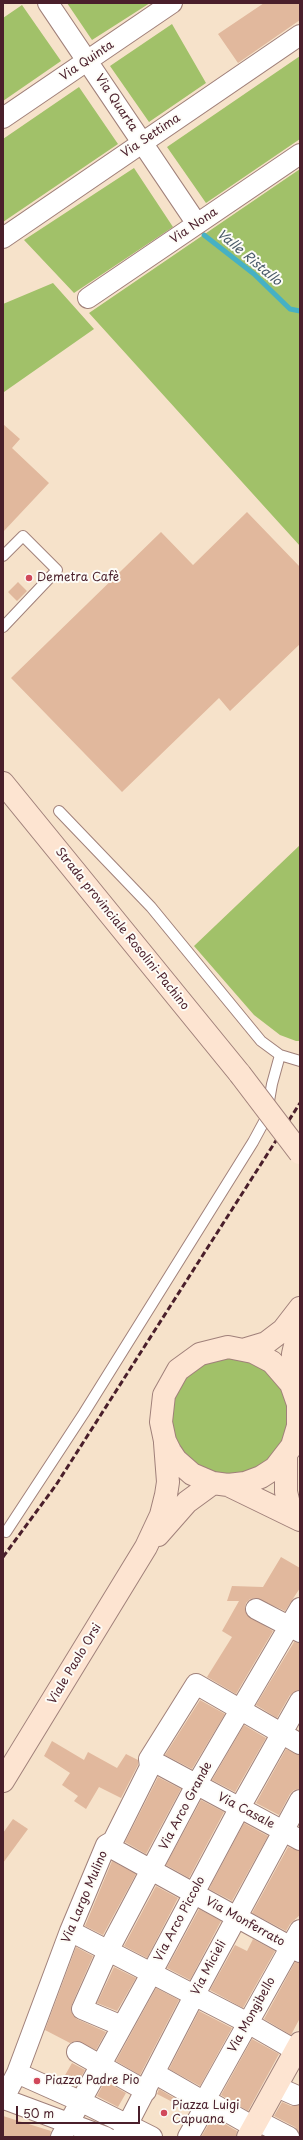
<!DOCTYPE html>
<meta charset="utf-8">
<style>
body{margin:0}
#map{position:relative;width:303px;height:2140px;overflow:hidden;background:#f6e2ca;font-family:"Playpen Sans",sans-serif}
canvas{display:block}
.frame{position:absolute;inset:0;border:4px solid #4a1f2b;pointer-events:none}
.scale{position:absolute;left:16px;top:2106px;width:124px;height:18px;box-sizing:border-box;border:2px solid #4a1f2b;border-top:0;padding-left:5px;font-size:12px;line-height:14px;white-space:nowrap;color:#4a1f2b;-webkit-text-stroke:3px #fdfcf7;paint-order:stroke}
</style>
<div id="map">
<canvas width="303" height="2140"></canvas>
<div class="frame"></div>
<div class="scale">50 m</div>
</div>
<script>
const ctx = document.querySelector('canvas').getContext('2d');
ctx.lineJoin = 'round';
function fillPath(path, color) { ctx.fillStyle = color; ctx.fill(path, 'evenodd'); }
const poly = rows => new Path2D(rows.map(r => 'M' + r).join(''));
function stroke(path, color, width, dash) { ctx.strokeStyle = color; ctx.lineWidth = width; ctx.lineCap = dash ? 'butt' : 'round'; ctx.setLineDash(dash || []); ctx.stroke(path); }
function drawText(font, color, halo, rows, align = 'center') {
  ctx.font = font + ' "Playpen Sans",sans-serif'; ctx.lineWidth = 4; ctx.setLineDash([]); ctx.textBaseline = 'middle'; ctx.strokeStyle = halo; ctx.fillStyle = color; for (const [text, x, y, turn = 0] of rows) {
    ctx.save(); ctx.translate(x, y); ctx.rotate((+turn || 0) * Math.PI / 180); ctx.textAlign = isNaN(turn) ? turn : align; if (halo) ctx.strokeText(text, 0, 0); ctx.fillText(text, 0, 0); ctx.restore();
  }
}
fillPath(poly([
 [67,3,150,3,92,40],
 [22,5,61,61,3,101,3,18],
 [172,24,206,83,149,122,110,66],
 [300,56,300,139,206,203,167,147],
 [79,87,118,144,3,222,3,139],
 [134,168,173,227,74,293,24,240],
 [300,169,300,546,89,313],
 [53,283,94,329,4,392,3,304],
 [300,845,300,1041,296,1041,280,1035,254,1015,194,946],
 '170 1416a59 59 0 1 1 118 0a59 59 0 1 1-118 0Z'
]), '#a1c169');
stroke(poly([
 [204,235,254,274,290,309,300,311]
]), '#46b1c4', 5);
fillPath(poly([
 [264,3,300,3,300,20,238,63,218,34],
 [3,424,20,439,12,448,49,483,3,532],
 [247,512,300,567,300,644,230,711,219,698,122,792,11,678,161,532,193,565],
 [18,582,27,591,17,601,8,592],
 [281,1557,300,1568,300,1588,285,1611,256,1598,250,1599,246,1603,245,1609,247,1615,273,1631,236,1694,207,1677,232,1637,222,1631,239,1601,227,1601,232,1586,263,1587],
 [294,1642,300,1643,300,1690,290,1695,277,1718,256,1705],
 [200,1700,225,1714,192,1769,165,1755],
 [244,1725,266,1738,235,1792,212,1780],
 [52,1741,84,1760,88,1752,117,1768,126,1754,138,1760,138,1765,121,1798,99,1787,86,1809,74,1801,78,1796,62,1785,70,1773,44,1756],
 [286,1749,300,1755,300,1789,294,1790,290,1794,279,1815,256,1803],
 [158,1777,181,1789,146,1854,125,1842],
 [201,1800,224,1812,189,1878,166,1865],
 [13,1819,28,1829,3,1863,3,1833],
 [244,1823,268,1836,232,1901,209,1889],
 [288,1847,300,1851,300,1915,290,1924,286,1931,252,1913],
 [112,1861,136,1874,103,1935,85,1926],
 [156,1886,178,1898,147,1958,124,1946],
 [199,1909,221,1921,190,1980,167,1968],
 [253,1939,275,1951,243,2008,210,1990,235,1945,247,1951],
 [76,1947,93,1956,72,2004,71,2011,77,2019,106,2032,96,2050,77,2041,70,2043,45,2030],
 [295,1962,300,1963,300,2018,291,2035,264,2019],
 [114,1967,136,1978,117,2011,97,2003],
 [156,1988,179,2000,140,2075,116,2061],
 [199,2011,232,2028,200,2086,169,2069],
 [252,2039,279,2054,248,2111,221,2095],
 [72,2063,85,2070,77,2084,64,2077],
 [105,2081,126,2093,118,2107,97,2096],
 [159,2089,191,2108,190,2111,157,2094],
 [282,2102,291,2106,300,2105,300,2135,295,2127,274,2116],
 [3,2116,51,2131,50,2137,3,2137],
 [213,2117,237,2131,236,2137,201,2137]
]), '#e1b89d');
const lane = poly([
 [3,556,23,536,57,570,3,627],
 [59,811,151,907,261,1041,280,1055,300,1061],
 [6,1532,84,1413,253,1142,266,1118,272,1084,280,1055]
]);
const street = poly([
 [48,3,197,224],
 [3,118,172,3],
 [3,238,300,35],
 [88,298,300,154],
 [256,1609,300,1632],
 [149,1759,300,1840],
 [106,1845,300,1952],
 [70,1931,248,2023,300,2053],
 [122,2026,82,2009,108,1951,196,1785,300,1608],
 [77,2052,146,2091],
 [17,2073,82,2102,152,2137],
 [161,2077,201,2100],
 [277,2087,295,2095],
 [4,2099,106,2137],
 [3,2100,17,2073,70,1931,106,1845,113,1841,150,1767,149,1759,196,1684,300,1744],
 [205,2100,300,1930],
 [215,2105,254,2127],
 [258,2121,289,2137],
 [61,2137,151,1974,239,1809,300,1701],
 [121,2137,194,1996,300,1800],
 [188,2137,206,2105]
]);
const secondary = poly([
 [3,783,240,1074],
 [246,1349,266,1343,283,1330,300,1308],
 [291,1384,272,1362,253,1352,228,1347,200,1354,178,1370,164,1395,161,1422,165,1441,170,1451,176,1460,192,1474,213,1483,228,1485,245,1483,261,1477,275,1468,292,1446,298,1426,298,1404,291,1384,293,1354,300,1324],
 [286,1455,286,1492,289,1504,300,1517],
 [228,1485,300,1520],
 [158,1535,187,1502,213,1483],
 [3,1781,146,1547,161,1515,166,1495,168,1482,165,1443],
 [248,2137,300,2043]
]);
stroke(lane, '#a0807a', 12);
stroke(street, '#a0807a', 22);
stroke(secondary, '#a0807a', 24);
stroke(lane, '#fff', 10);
stroke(street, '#fff', 20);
stroke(secondary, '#fde4d1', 22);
stroke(poly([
 [3,1557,56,1485,300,1103]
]), '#4a1f2b', 3, [6, 3]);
const secondaryBridge = poly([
 [240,1074,300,1153]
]);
stroke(secondaryBridge, '#a0807a', 24, []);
stroke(secondaryBridge, '#fde4d1', 22);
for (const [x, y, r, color] of [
 [29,578,4,"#d1495b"],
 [37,2081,4,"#d1495b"],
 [164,2113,4,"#d1495b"]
]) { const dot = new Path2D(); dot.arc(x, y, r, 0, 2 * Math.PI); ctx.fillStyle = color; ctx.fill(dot); stroke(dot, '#fdfcf7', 1.5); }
drawText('12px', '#4a1f2b', '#fdfcf7', [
 ["Via Quinta",87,61,-34],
 ["Via Quarta",116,103,56],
 ["Via Settima",151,136,-34],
 ["Via Nona",194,226,-34],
 ["Strada provinciale Rosolini-Pachino",122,929,51],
 ["Viale Paolo Orsi",75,1664,-59],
 ["Via Arco Grande",186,1806,-62],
 ["Via Casale",246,1811,28],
 ["Via Largo Mulino",85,1897,-67],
 ["Via Arco Piccolo",180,1919,-62],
 ["Via Monferrato",245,1922,29],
 ["Via Micieli",209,1968,-62],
 ["Via Mongibello",252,2015,-61]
]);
drawText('12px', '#4a1f2b', '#fdfcf7', [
 ["Demetra Cafè",37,578],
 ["Piazza Padre Pio",45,2081],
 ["Piazza Luigi",172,2106],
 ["Capuana",172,2120]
], 'left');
drawText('italic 13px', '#485968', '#fdfcf7', [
 ["Valle Ristallo",249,258,40]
]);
</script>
